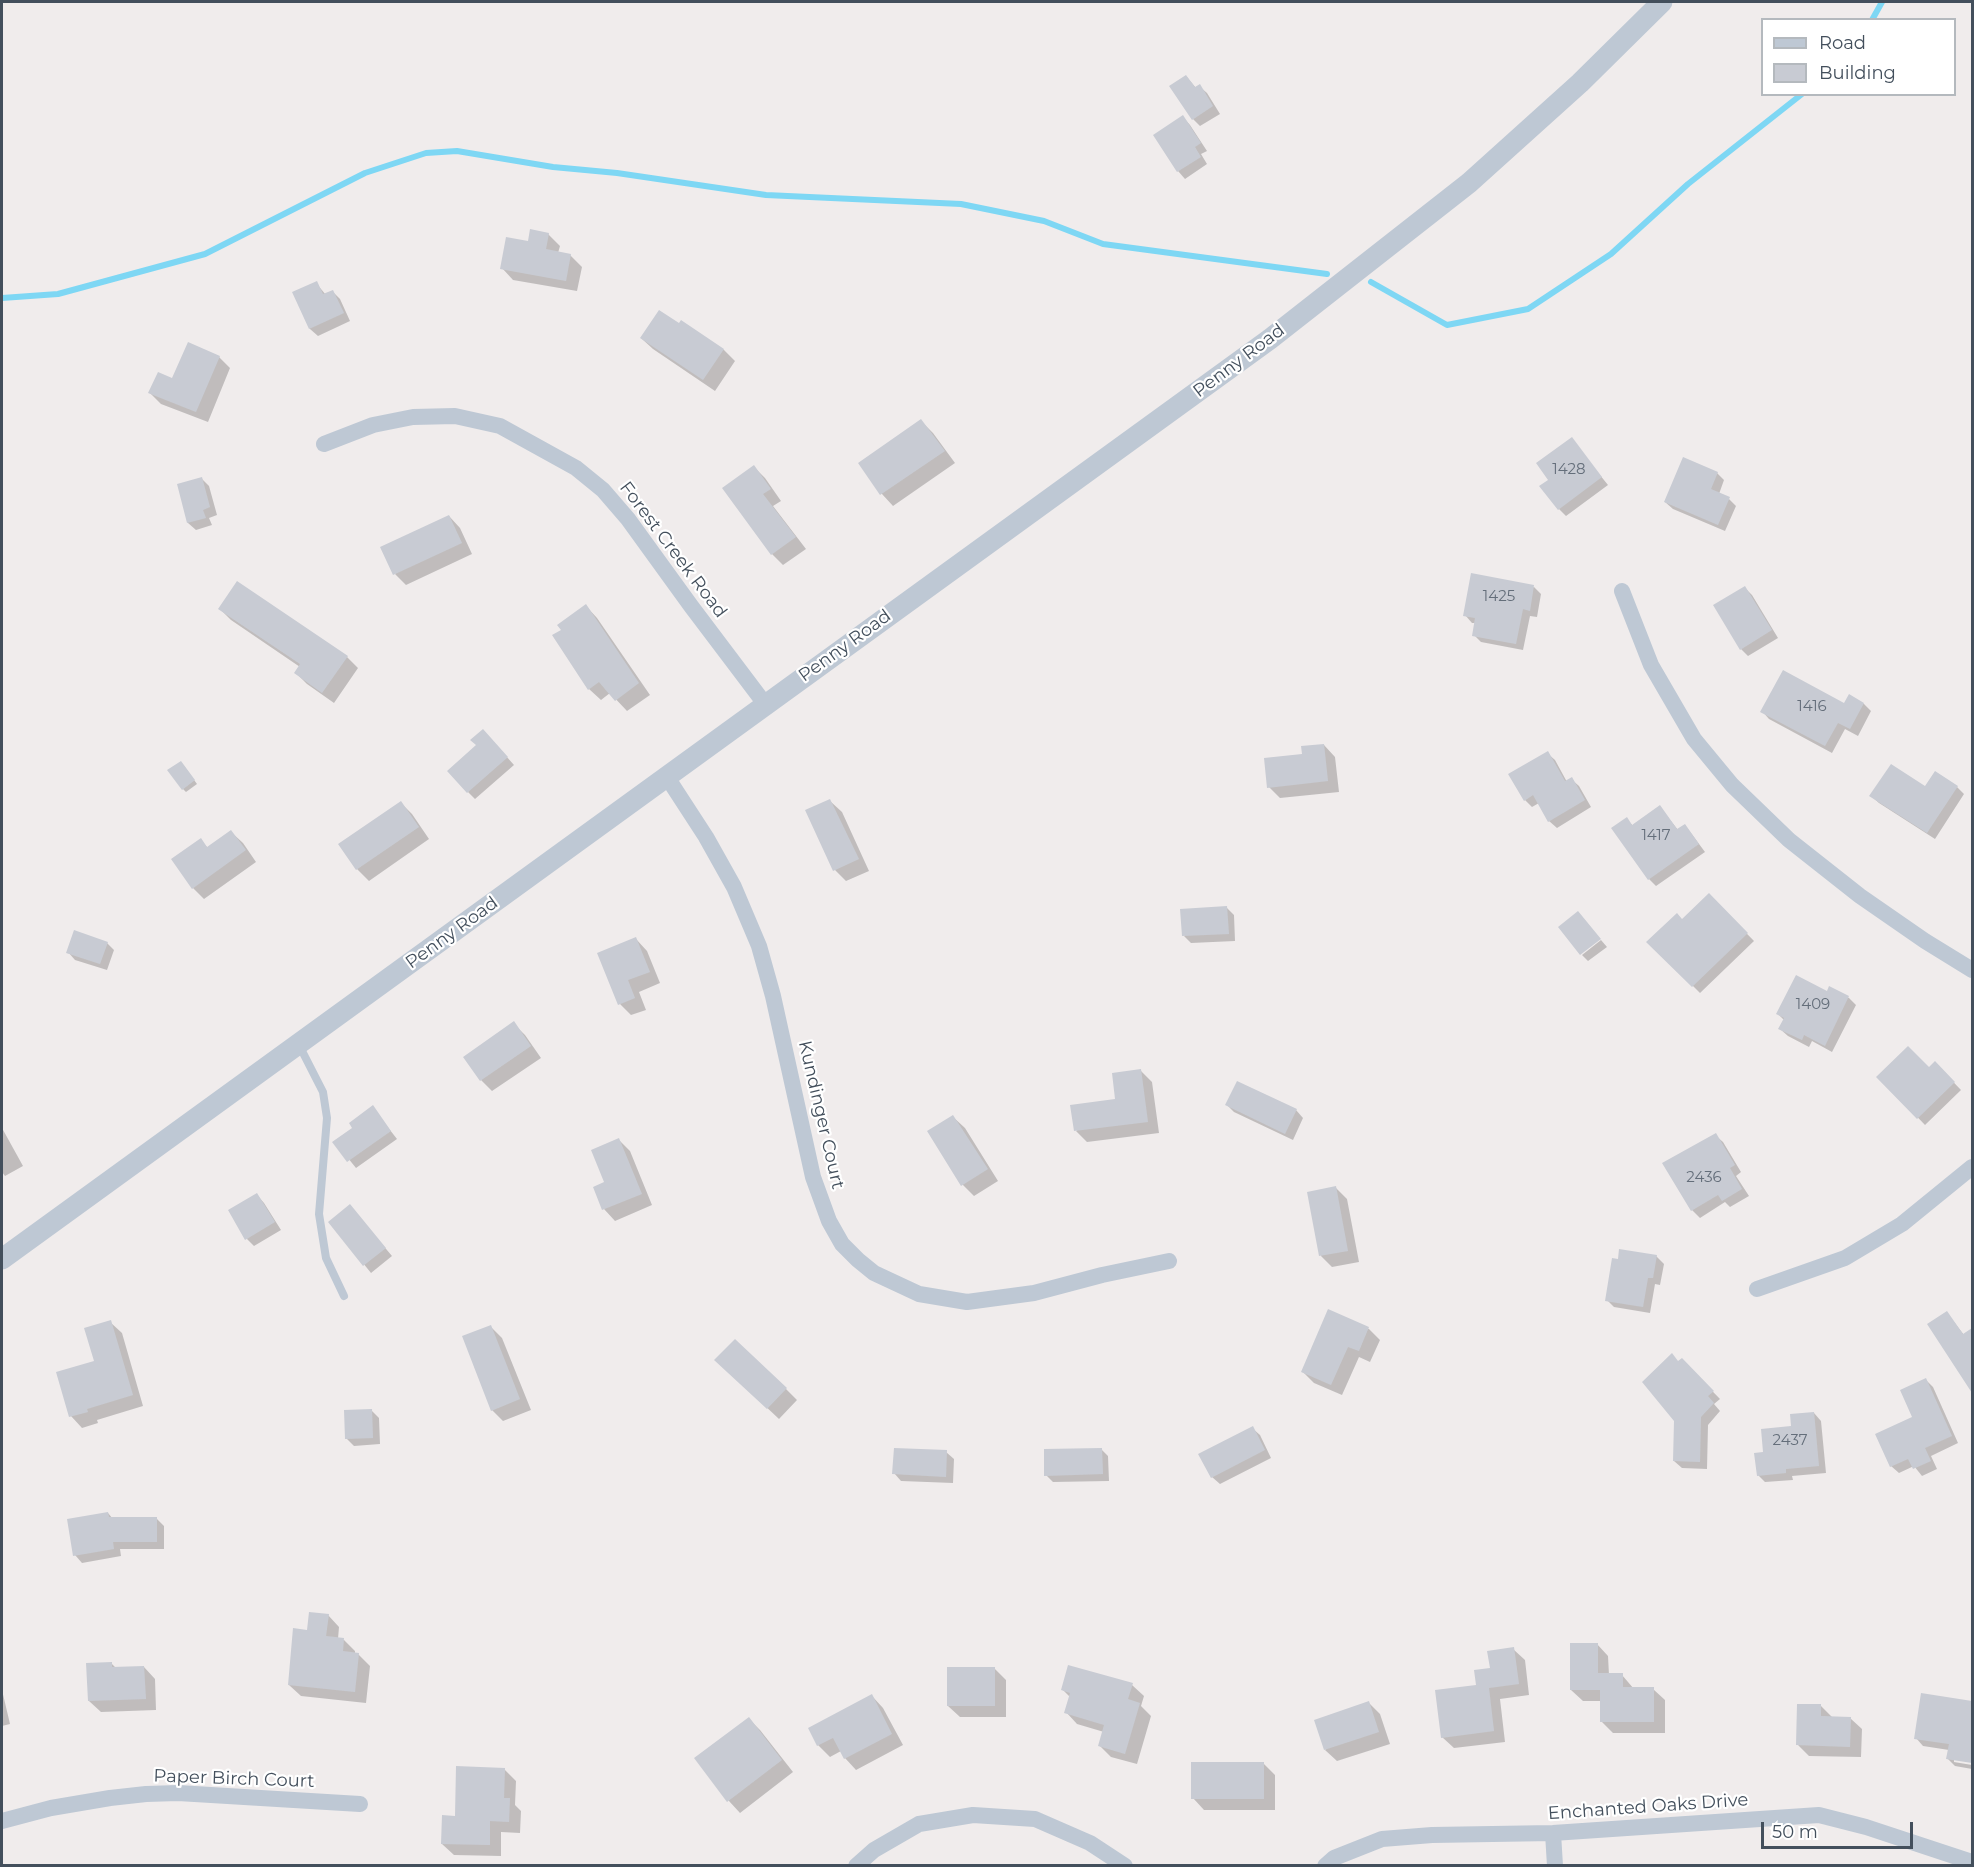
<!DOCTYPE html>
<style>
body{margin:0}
#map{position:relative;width:1974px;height:1867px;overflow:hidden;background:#f0ecec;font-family:Montserrat,sans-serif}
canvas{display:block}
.frame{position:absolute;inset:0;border:3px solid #434f5c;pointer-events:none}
.legend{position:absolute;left:1761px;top:18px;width:195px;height:78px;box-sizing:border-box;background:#fff;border:2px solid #b4b9be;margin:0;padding:8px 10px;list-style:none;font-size:18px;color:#434f5c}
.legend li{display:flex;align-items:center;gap:12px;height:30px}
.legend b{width:30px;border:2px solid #b4b9be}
.scale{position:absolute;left:1761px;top:1822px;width:152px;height:27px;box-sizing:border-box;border:3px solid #434f5c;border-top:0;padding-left:8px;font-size:18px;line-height:21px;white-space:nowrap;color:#434f5c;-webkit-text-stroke:4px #fff;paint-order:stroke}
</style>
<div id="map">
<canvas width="1974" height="1867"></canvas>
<div class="frame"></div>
<ul class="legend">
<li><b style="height:8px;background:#bec8d4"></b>Road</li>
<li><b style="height:16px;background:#c8cbd3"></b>Building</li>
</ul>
<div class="scale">50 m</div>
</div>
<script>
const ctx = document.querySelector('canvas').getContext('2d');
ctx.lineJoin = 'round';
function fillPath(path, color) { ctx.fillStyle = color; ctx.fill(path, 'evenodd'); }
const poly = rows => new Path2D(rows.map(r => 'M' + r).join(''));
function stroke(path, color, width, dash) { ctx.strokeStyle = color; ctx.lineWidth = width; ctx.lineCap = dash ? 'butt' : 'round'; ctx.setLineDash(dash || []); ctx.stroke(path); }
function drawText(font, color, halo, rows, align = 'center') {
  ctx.font = font + ' Montserrat,sans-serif'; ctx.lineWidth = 4.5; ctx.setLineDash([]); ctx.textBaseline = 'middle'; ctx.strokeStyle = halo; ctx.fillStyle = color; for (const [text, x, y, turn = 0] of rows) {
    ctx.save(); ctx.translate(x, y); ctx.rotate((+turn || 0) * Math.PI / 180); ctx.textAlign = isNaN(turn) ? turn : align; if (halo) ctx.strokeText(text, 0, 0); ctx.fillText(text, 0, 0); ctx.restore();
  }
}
fillPath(poly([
 [1186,76,1196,88,1199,86,1207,93,1220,114,1200,126,1193,119],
 [1183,117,1190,125,1207,151,1201,154,1207,164,1185,179,1178,171],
 [548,234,560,246,558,253,570,255,582,267,577,291,513,280,502,268,529,243],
 [316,283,326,295,332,291,340,299,350,321,318,336,310,329,294,293],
 [682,322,724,350,735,361,715,391,653,349,641,338,679,326],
 [219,357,230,368,208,422,161,404,150,393],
 [921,421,933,433,955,463,893,506,882,494,860,463],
 [1571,439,1608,485,1566,516,1559,509,1550,480],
 [754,467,765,478,781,501,773,506,806,549,783,565,772,554],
 [1717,473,1724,480,1719,494,1729,499,1736,506,1725,531,1673,509,1665,502],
 [201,478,209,486,217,515,209,518,212,525,196,530,188,523,179,485],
 [449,516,460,528,472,554,406,585,395,574],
 [1534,587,1541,594,1537,617,1530,616,1523,650,1481,642,1474,635,1476,623,1472,623,1465,615],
 [1745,588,1752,595,1778,638,1748,656,1741,649],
 [586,606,597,618,650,695,627,711,610,693,601,700,589,689,563,631],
 [220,609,347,657,358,668,334,703,307,684,296,673,300,667,231,620],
 [1850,696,1864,704,1871,711,1858,736,1845,729,1832,753,1769,719,1762,711,1845,705],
 [490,738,514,765,475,799,468,792],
 [1324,745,1335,757,1339,792,1280,798,1269,787,1303,755],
 [1547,753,1555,760,1567,782,1571,779,1579,786,1591,807,1557,828,1549,821,1539,803,1532,807,1525,800],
 [184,766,197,784,186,792,183,789],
 [1957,787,1964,794,1935,839,1879,803,1871,796,1926,788],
 [830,801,842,812,869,871,846,881,835,870],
 [401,803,412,814,429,839,369,881,357,869,340,845],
 [1660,807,1678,830,1685,825,1705,852,1656,886,1649,879,1627,819,1633,826],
 [231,832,243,843,256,862,204,899,193,888,200,840,208,848],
 [1709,895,1754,941,1700,993,1673,966,1682,921],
 [1227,908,1234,915,1235,941,1191,943,1184,936],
 [636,939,647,951,660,983,639,992,646,1010,631,1015,620,1004],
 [1601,940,1607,947,1588,961,1582,955],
 [107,943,114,950,107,970,75,960,68,952],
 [1830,988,1849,998,1856,1005,1832,1052,1812,1041,1809,1047,1788,1036,1780,1029,1784,1020,1778,1014,1827,993],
 [513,1023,525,1035,541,1058,492,1091,481,1080],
 [1935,1063,1961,1090,1925,1125,1879,1077,1929,1069],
 [1141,1071,1152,1082,1159,1133,1087,1142,1076,1131,1117,1100],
 [1227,1105,1296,1110,1303,1118,1293,1140,1234,1112],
 [372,1107,397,1139,356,1168,335,1142,354,1128],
 [953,1117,965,1128,998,1181,974,1196,963,1185],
 [2,1128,23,1166,5,1176,2,1172],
 [1715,1135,1723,1142,1741,1172,1736,1176,1749,1196,1730,1207,1725,1202,1700,1218,1692,1210,1664,1164],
 [619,1140,630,1151,652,1205,615,1221,604,1209,606,1183],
 [1336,1188,1347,1199,1359,1262,1332,1267,1321,1256],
 [257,1195,264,1203,281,1230,254,1246,247,1239],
 [350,1206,392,1256,371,1273,330,1222],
 [1656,1256,1664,1264,1660,1285,1655,1284,1650,1313,1614,1307,1607,1300],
 [1329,1311,1369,1329,1380,1340,1370,1362,1359,1357,1342,1395,1314,1383,1302,1371],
 [1947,1313,1964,1335,1972,1330,1972,1389,1970,1386],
 [110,1322,122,1333,143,1406,97,1420,98,1423,82,1428,71,1416,96,1362],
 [491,1327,502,1338,531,1410,503,1421,492,1410],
 [1682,1360,1720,1399,1714,1404,1720,1411,1708,1425,1707,1469,1682,1468,1674,1461,1679,1362],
 [728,1371,786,1389,797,1400,779,1419],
 [1926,1380,1933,1387,1958,1443,1931,1456,1937,1469,1922,1476,1914,1466,1899,1473,1891,1466,1914,1418],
 [371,1410,379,1418,380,1444,354,1446,346,1438],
 [1814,1413,1821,1421,1826,1473,1792,1476,1793,1480,1765,1482,1758,1475,1765,1454,1792,1428],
 [1252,1428,1260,1435,1271,1458,1220,1484,1212,1477],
 [1101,1449,1108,1456,1109,1481,1053,1482,1046,1475],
 [946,1452,954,1459,953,1483,901,1481,894,1473],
 [108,1513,113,1519,157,1519,164,1526,164,1549,120,1549,121,1556,82,1563,75,1555],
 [328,1615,339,1627,338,1639,344,1640,355,1651,355,1654,358,1654,370,1666,366,1703,301,1696,289,1685,309,1631],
 [1597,1644,1608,1656,1609,1675,1622,1675,1634,1689,1653,1689,1665,1700,1665,1733,1613,1733,1602,1722,1602,1701,1583,1701,1571,1690],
 [1513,1649,1525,1660,1529,1695,1500,1699,1505,1742,1454,1748,1442,1737,1491,1670],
 [111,1663,117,1669,144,1667,155,1679,156,1710,101,1712,89,1701],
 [994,1668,1006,1680,1006,1717,960,1717,948,1706],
 [1132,1685,1144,1696,1141,1706,1151,1716,1137,1764,1111,1757,1100,1746,1104,1732,1077,1724,1066,1712,1070,1697,1063,1690],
 [2,1690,10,1724,2,1726],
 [1923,1695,1972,1702,1972,1762,1954,1759,1954,1762,1972,1765,1972,1769,1955,1766,1948,1759,1949,1750,1923,1746,1916,1738],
 [872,1696,883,1708,903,1745,856,1770,845,1758,841,1751,830,1757,818,1745,810,1729],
 [1369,1703,1380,1714,1390,1744,1337,1761,1325,1750],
 [1821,1706,1833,1718,1850,1718,1862,1729,1861,1757,1809,1756,1798,1745],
 [749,1719,760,1730,793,1772,740,1813,729,1801,696,1759],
 [1263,1763,1275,1775,1275,1810,1204,1810,1193,1798],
 [504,1769,516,1781,515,1805,521,1811,520,1833,501,1832,501,1856,454,1855,442,1844,456,1817]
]), '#0003');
stroke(poly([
 [1872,20,1882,2],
 [1371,282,1447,325,1528,309,1611,254,1688,184,1802,94],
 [2,298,58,294,205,254,365,173,426,153,457,151,553,167,617,173,766,195,961,204,1044,221,1103,244,1327,274]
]), '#7ed7f4', 6);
fillPath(poly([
 [1186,75,1195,87,1200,84,1213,106,1192,120,1169,86],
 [1183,115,1201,143,1195,147,1201,157,1177,172,1153,135],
 [530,229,549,233,546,249,571,254,566,281,500,269,506,237,528,241],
 [317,281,323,294,333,290,344,313,309,329,292,292],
 [659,310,679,323,681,320,724,349,703,380,640,338],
 [188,342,220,356,196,412,148,393,158,372,172,378],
 [921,419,945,451,880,495,858,463],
 [1572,437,1602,477,1558,510,1539,486,1548,480,1536,463],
 [1683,457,1718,472,1711,489,1730,497,1718,525,1664,502],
 [754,465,771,489,763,494,796,537,771,555,722,488],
 [202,477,210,507,203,510,206,518,187,523,177,484],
 [449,515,462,543,393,575,380,547],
 [1471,573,1534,585,1530,611,1523,609,1516,644,1472,636,1475,618,1463,616],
 [237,581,348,656,322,693,294,673,300,664,218,609],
 [1745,586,1772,630,1740,650,1713,605],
 [586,604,639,683,615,701,599,682,588,690,552,635,561,630,557,625],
 [1783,670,1844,703,1849,694,1864,703,1850,729,1838,723,1825,746,1760,712],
 [483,729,508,757,467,793,447,771,476,745,470,740],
 [1324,744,1328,781,1267,788,1264,758,1302,754,1301,746],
 [1548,751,1565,781,1572,777,1585,800,1548,822,1533,795,1524,801,1508,774],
 [181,761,195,780,182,790,167,770],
 [1891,764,1925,786,1935,771,1958,786,1927,833,1869,796],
 [830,799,859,859,833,871,805,810],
 [401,801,419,827,356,870,338,844],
 [1660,805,1677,829,1685,824,1699,844,1648,880,1611,828,1627,817,1632,825],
 [231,830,246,850,192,889,171,859,201,838,207,847],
 [1709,893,1748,933,1692,987,1646,942,1677,913,1682,919],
 [1227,906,1229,934,1182,936,1180,909],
 [1578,911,1601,939,1580,955,1558,927],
 [74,930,108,942,100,964,66,953],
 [636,937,650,972,628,980,635,998,618,1005,597,953],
 [1796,975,1827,991,1829,986,1849,996,1825,1046,1804,1035,1802,1040,1778,1029,1784,1018,1776,1014],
 [514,1021,531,1046,480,1081,463,1057],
 [1908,1046,1929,1067,1935,1061,1955,1082,1917,1119,1876,1077],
 [1141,1069,1148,1122,1074,1131,1070,1105,1115,1099,1112,1073],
 [1237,1081,1297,1109,1285,1134,1225,1105],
 [373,1105,391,1131,347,1162,332,1142,352,1128,349,1123],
 [953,1115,988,1169,961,1186,927,1131],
 [1716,1133,1735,1165,1730,1168,1742,1189,1722,1201,1718,1195,1691,1211,1662,1163],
 [619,1138,642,1194,602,1210,593,1187,604,1182,591,1150],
 [1336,1186,1348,1251,1319,1256,1307,1192],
 [257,1193,275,1222,245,1240,228,1210],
 [350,1204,386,1248,363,1266,328,1222],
 [1619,1249,1657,1255,1653,1278,1648,1278,1643,1307,1605,1301,1612,1258,1618,1259],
 [1328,1309,1369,1327,1359,1351,1348,1347,1331,1385,1301,1372],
 [1947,1311,1963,1334,1972,1328,1972,1393,1927,1324],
 [111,1320,133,1395,87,1409,88,1412,69,1417,56,1372,94,1361,84,1328],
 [491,1325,520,1399,491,1411,462,1336],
 [735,1339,787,1388,767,1409,714,1360],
 [1672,1353,1678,1361,1682,1358,1714,1391,1708,1396,1714,1403,1701,1417,1700,1462,1673,1461,1674,1421,1642,1382],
 [1926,1378,1952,1436,1925,1448,1931,1461,1913,1469,1908,1459,1890,1467,1875,1434,1912,1417,1900,1390],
 [372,1409,373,1438,345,1439,344,1410],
 [1814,1412,1819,1466,1786,1469,1786,1473,1757,1476,1754,1453,1763,1452,1761,1429,1791,1426,1790,1414],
 [1253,1426,1265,1450,1211,1478,1198,1454],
 [894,1448,947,1450,946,1477,892,1474],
 [1102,1448,1103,1474,1044,1476,1044,1449],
 [108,1512,109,1517,157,1517,157,1542,113,1542,114,1549,73,1556,67,1519],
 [309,1612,329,1614,326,1636,344,1638,343,1651,359,1653,355,1692,288,1685,293,1628,307,1630],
 [1570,1643,1598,1643,1598,1673,1623,1673,1623,1687,1654,1687,1654,1722,1600,1722,1600,1690,1570,1690],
 [1514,1647,1519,1684,1489,1688,1494,1731,1441,1738,1435,1690,1476,1685,1474,1670,1490,1668,1487,1651],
 [112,1662,112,1667,144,1666,146,1699,88,1701,86,1663],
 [1068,1665,1133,1683,1128,1699,1140,1703,1125,1754,1098,1746,1104,1725,1064,1713,1070,1693,1061,1690],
 [947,1667,995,1667,995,1706,947,1706],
 [1921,1693,1972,1701,1972,1763,1946,1759,1949,1744,1914,1739],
 [872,1694,892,1734,844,1759,833,1738,817,1746,808,1728],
 [1369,1701,1379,1732,1324,1750,1314,1720],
 [1797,1704,1821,1704,1821,1716,1851,1717,1850,1747,1796,1745],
 [749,1717,782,1760,727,1802,694,1758],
 [1191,1762,1264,1762,1264,1799,1191,1799],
 [456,1766,505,1768,504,1798,510,1798,509,1822,490,1821,490,1845,441,1844,442,1815,455,1816]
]), '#c8cbd3');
stroke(poly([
 [299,1045,323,1092,327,1118,319,1214,326,1258,344,1296]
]), '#bec8d4', 8);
stroke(poly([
 [324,444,373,425,413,417,455,416,500,426,576,468,603,490,628,519,691,606,765,704],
 [1622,591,1651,665,1694,739,1732,785,1789,840,1860,896,1925,941,1972,970],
 [667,777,706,837,734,887,759,946,773,996,813,1177,829,1221,842,1244,858,1260,874,1273,919,1294,967,1302,1034,1293,1102,1275,1169,1261],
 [1757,1289,1845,1258,1902,1224,1972,1167],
 [2,1821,51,1808,110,1798,146,1794,178,1793,360,1804],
 [1553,1833,1555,1866],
 [856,1866,874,1850,919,1824,973,1815,1035,1819,1090,1843,1125,1866],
 [1325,1866,1334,1858,1382,1839,1432,1835,1553,1833,1819,1815,1866,1827,1972,1862]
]), '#bec8d4', 16);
stroke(poly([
 [2,1259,1270,339,1469,183,1580,83,1662,2]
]), '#bec8d4', 21);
drawText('15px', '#646e7a', null, [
 ["1428",1569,470],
 ["1425",1499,597],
 ["1416",1812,707],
 ["1417",1656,836],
 ["1409",1813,1005],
 ["2436",1704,1178],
 ["2437",1790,1441]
]);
drawText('18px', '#434f5c', '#fff', [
 ["Penny Road",1239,361,-37],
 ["Forest Creek Road",673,550,53],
 ["Penny Road",845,646,-36],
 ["Penny Road",452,933,-36],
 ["Kundinger Court",821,1115,77],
 ["Paper Birch Court",234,1779,2],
 ["Enchanted Oaks Drive",1648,1807,-4]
]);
</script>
